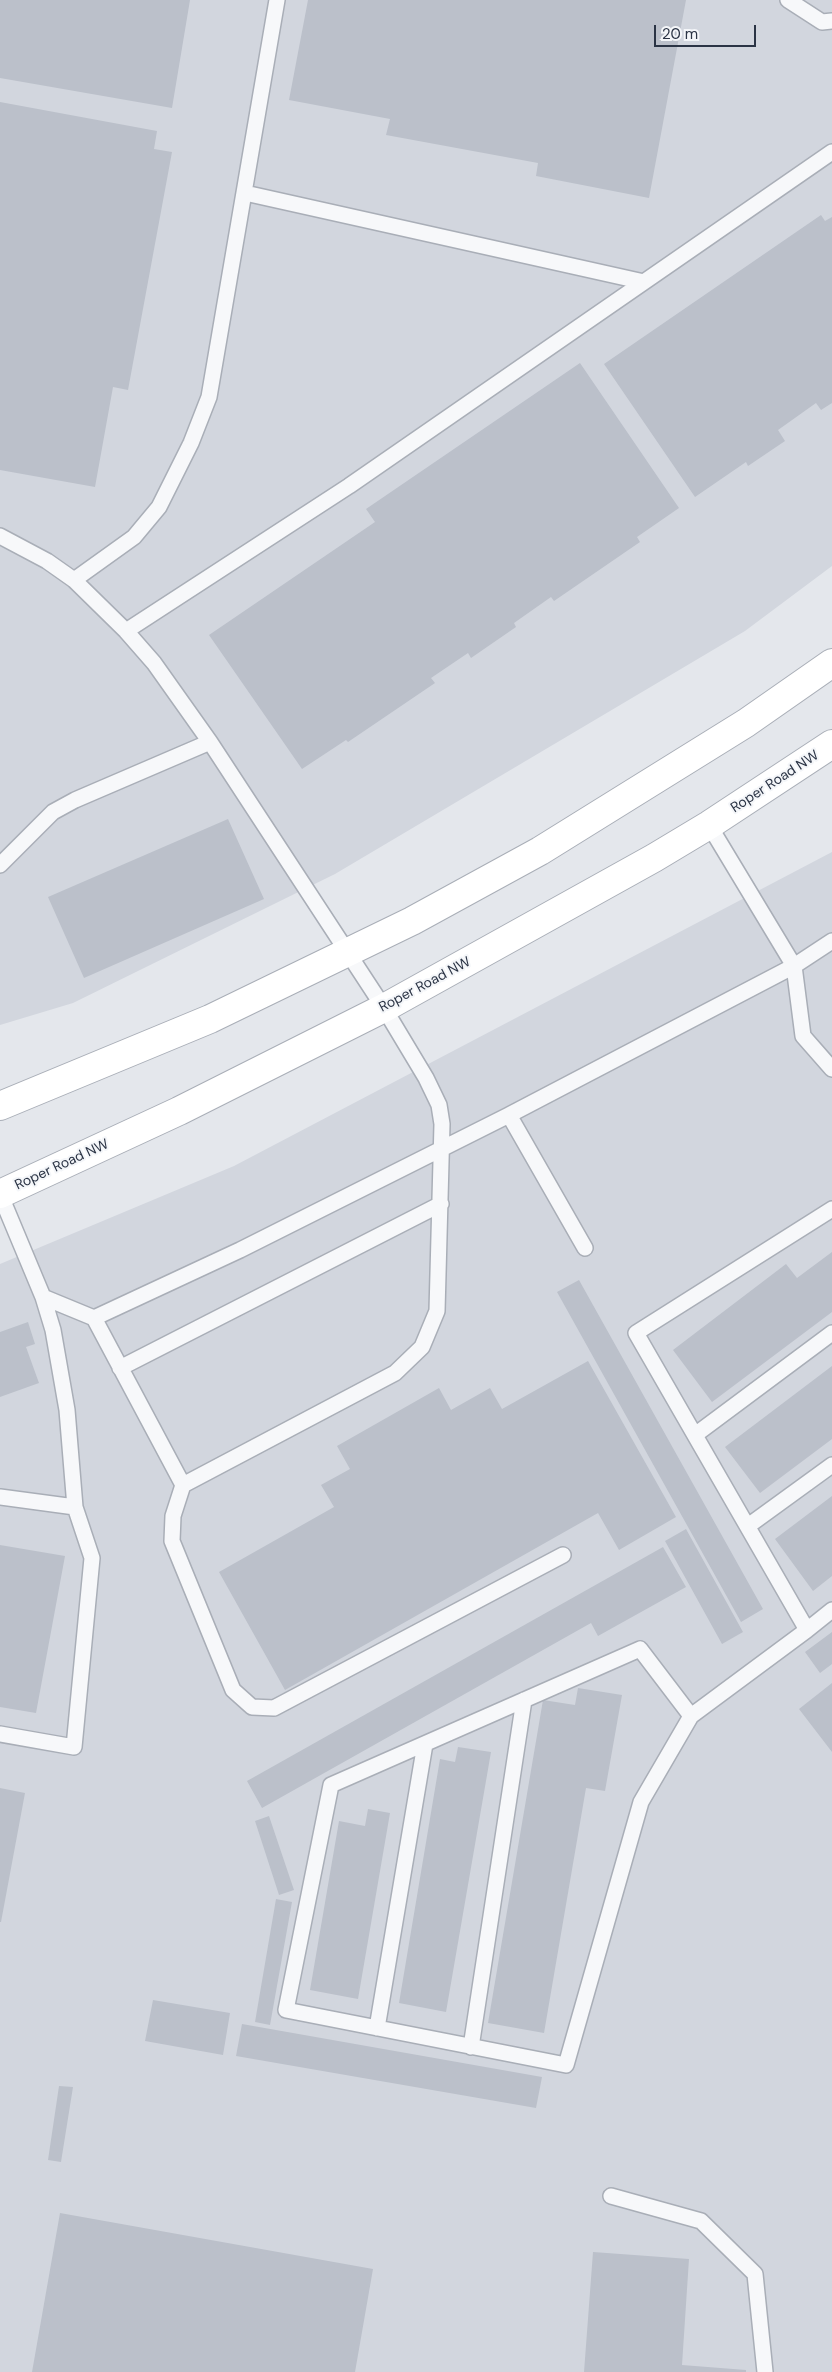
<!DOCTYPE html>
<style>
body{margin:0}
#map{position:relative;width:832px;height:2372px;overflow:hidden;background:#e4e7ec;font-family:"DM Sans",sans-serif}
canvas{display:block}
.scale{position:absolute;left:654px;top:25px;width:102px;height:22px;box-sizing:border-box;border:2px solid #2b3445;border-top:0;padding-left:6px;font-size:15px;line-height:18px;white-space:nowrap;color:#2b3445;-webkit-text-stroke:4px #f4f6f9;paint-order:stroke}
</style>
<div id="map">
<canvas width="832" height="2372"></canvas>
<div class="scale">20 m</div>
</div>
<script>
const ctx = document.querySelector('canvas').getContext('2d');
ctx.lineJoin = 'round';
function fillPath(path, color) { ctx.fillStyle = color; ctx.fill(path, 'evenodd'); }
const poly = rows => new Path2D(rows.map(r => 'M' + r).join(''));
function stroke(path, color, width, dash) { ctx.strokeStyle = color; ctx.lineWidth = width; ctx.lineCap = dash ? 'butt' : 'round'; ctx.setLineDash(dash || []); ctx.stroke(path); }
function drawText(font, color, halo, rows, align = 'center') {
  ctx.font = font + ' "DM Sans",sans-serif'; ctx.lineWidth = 4; ctx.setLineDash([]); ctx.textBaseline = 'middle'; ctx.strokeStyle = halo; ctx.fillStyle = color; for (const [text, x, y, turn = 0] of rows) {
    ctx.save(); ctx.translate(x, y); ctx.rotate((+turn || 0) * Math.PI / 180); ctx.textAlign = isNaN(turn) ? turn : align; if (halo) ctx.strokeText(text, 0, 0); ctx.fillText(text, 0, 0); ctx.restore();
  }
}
fillPath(poly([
 [0,0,832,0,832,566,745,631,335,874,73,1003,0,1025],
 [832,852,832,2372,0,2372,0,1264,234,1166]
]), '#d2d6de');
fillPath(poly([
 [0,0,190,0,172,108,0,78],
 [308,0,686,0,649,198,536,176,538,163,386,135,390,119,289,100],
 [0,102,157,131,154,149,172,152,128,390,113,387,95,487,0,470],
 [821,215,825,221,832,217,832,403,821,410,816,403,778,430,785,441,748,466,746,462,695,497,604,364],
 [580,363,679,508,637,537,640,542,554,601,551,597,514,623,516,627,471,658,468,653,431,678,435,683,348,742,346,740,302,769,209,635,375,522,366,509],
 [228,819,264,899,84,978,48,897],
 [832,1252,832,1312,712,1402,673,1350,786,1264,797,1278],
 [579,1280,763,1609,741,1622,557,1292],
 [28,1322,35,1344,26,1347,39,1383,0,1397,0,1332],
 [588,1361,676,1517,619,1550,598,1513,285,1690,219,1572,334,1507,321,1485,350,1469,337,1446,439,1388,451,1410,490,1388,502,1409],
 [832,1366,832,1439,760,1493,725,1447],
 [832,1496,832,1576,813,1591,775,1539],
 [686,1529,743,1632,722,1644,665,1541],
 [0,1545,65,1556,36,1713,0,1707],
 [663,1547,686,1587,598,1636,591,1623,262,1808,247,1781],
 [832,1632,832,1664,820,1673,805,1652],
 [832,1683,832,1752,799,1709],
 [578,1688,622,1695,605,1791,586,1788,544,2033,488,2023,543,1700,575,1705],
 [458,1747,491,1752,446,2012,399,2003,440,1759,455,1762],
 [0,1788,25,1793,1,1922,0,1922],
 [368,1809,390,1813,358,1999,310,1990,339,1821,365,1826],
 [269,1816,294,1890,279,1895,255,1821],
 [276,1899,292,1902,270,2025,255,2022],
 [153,2000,230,2013,223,2055,145,2041],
 [242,2024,542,2077,536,2108,236,2056],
 [59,2086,73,2087,61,2162,48,2160],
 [60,2213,373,2269,355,2372,32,2372],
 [593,2252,689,2259,682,2365,746,2370,746,2372,584,2372]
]), '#bbc0ca');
const lane = poly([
 [788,0,822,22,832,21],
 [245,193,644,282],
 [0,536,47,561,74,580,126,631,154,663,210,742,384,1008,426,1078,439,1105,442,1124,437,1311,422,1347,395,1373,183,1485,94,1318],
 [74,580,134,537,159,507,191,443,209,397,277,0],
 [126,631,349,486,832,152],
 [0,865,53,812,75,800,210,742],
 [832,941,794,966,803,1036,832,1069],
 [0,1194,43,1297,53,1330,67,1410,75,1507,0,1497],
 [832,1209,636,1333,807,1630,832,1610],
 [585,1248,509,1115,794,966,709,825],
 [43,1297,94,1318,240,1250,509,1115],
 [120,1368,441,1204],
 [695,1435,832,1333],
 [183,1485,173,1516,172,1541,233,1690,252,1707,274,1708,563,1555],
 [748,1526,832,1465],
 [691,1716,641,1802,566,2065,286,2010,331,1785,640,1649,691,1716,807,1630],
 [0,1734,74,1747,92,1558,75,1507],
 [377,2028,425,1744],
 [471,2047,524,1700],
 [611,2196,701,2221,755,2274,765,2372]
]);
const secondary = poly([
 [0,1106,210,1019,412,921,540,851,746,723,832,663],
 [0,1194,179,1111,384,1008,654,858,709,825,832,744]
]);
stroke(lane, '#a9aeb7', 18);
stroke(secondary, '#a9aeb7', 30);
stroke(lane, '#f7f8fa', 15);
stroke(secondary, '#fff', 28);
drawText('14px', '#2b3445', '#f4f6f9', [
 ["Roper Road NW",775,782,-33],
 ["Roper Road NW",425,985,-28],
 ["Roper Road NW",62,1165,-25]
]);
</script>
